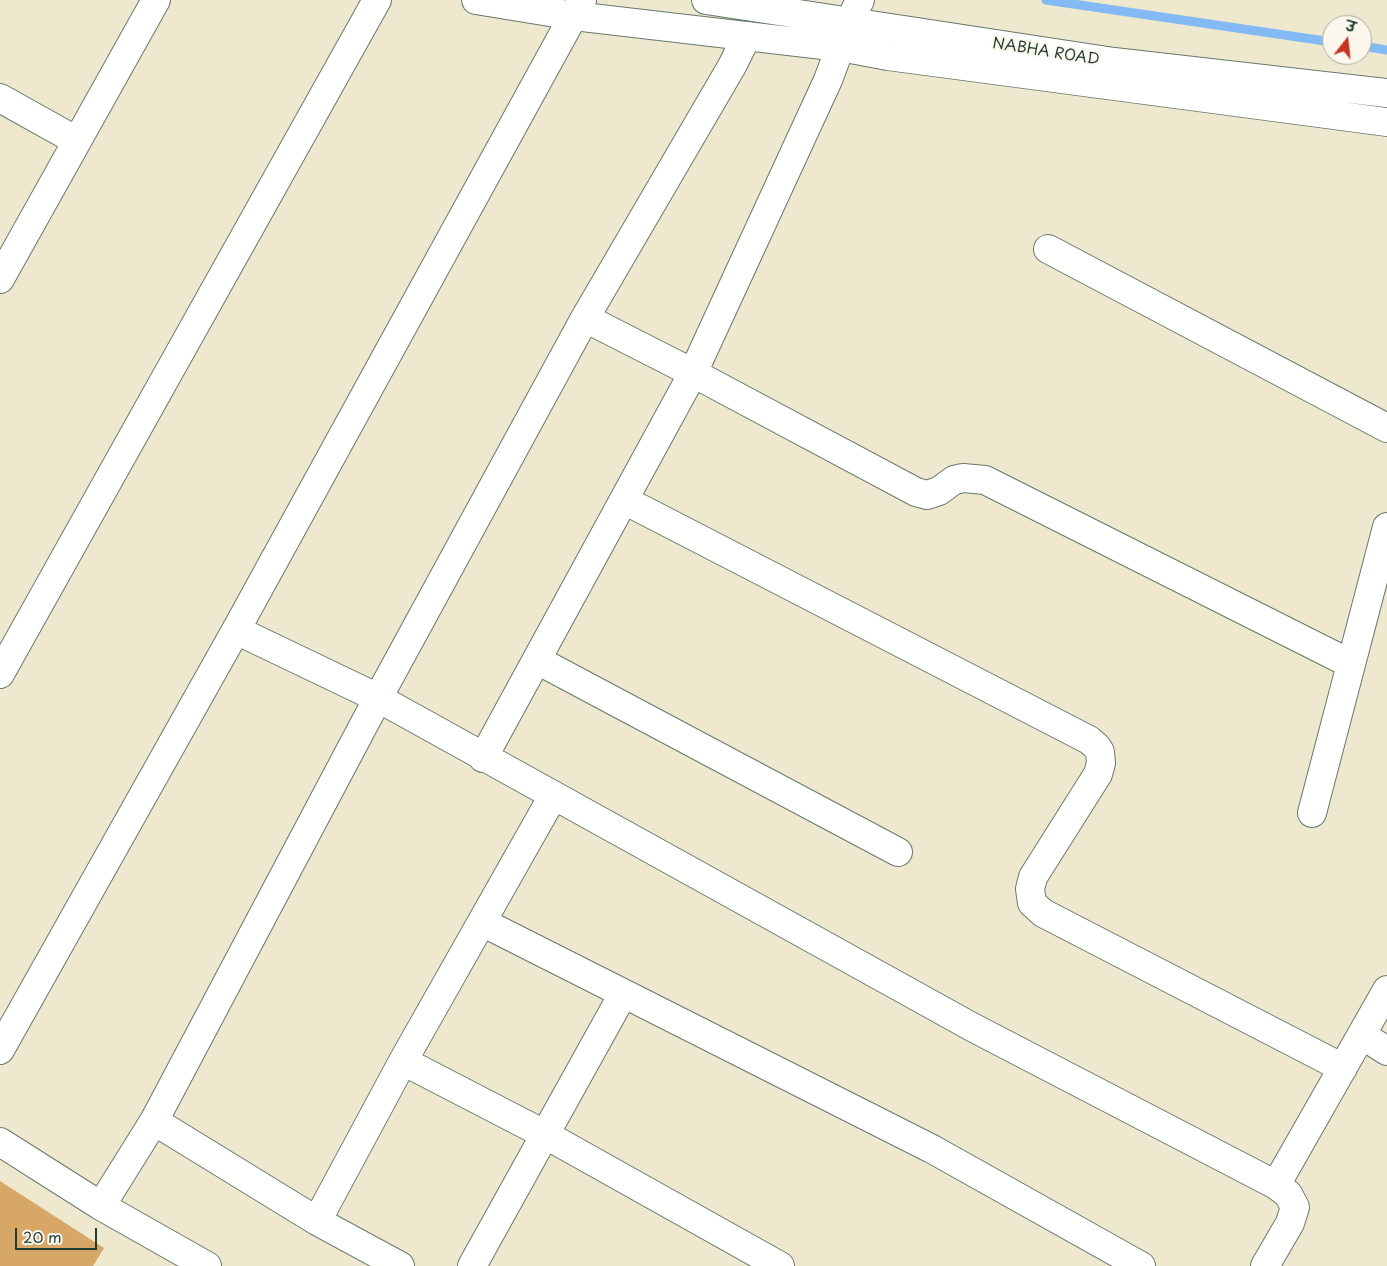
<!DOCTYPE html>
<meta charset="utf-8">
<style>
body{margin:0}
#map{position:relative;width:1387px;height:1266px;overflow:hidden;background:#eee9ce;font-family:"Playpen Sans","Playpen Sans Deva",sans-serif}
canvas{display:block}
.north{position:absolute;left:1322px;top:15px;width:50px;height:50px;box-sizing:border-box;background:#fbf7ec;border:1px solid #a3ada2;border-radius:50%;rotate:16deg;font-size:14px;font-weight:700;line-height:20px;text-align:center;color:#1f3d34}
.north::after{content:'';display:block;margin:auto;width:18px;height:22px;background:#c8321e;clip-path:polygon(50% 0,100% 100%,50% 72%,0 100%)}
.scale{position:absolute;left:15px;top:1228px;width:82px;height:22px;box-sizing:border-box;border:2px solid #1f3d34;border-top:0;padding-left:6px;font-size:15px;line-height:18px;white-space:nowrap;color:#1f3d34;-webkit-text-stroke:4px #fbf7ec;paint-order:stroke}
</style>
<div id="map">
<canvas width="1387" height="1266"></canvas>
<div class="north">उ</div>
<div class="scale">20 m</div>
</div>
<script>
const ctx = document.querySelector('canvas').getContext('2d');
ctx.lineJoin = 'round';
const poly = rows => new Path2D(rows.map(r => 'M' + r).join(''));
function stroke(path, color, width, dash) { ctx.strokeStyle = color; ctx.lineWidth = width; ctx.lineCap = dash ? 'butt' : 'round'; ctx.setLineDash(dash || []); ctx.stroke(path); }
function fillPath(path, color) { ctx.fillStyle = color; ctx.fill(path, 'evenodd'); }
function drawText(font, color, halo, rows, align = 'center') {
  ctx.font = font + ' "Playpen Sans",sans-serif'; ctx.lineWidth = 4; ctx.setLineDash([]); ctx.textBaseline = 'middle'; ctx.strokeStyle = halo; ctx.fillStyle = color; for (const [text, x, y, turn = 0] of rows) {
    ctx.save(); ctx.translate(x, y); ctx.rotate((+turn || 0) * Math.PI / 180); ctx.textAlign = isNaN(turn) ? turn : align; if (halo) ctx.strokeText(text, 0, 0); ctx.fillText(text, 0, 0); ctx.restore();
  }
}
stroke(poly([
 [1046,0,1332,42],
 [1362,46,1387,50]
]), '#83baf3', 9);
fillPath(poly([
 [0,1181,104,1248,93,1266,0,1266]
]), '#d7a767');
const minor = poly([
 [0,98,77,141],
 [1048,249,1387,428],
 [0,279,156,0],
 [585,318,693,373,916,492,927,495,939,491,954,480,963,478,985,480,1351,664],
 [624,500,1089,740,1097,747,1100,752,1101,763,1098,774,1033,877,1030,889,1032,903,1043,913,1343,1068],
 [236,630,378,698,972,1027,1276,1185,1288,1194,1295,1207,1290,1223,1265,1266],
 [537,660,898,852],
 [0,674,377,0],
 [483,758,693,373,828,80,850,21,860,0],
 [1312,813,1387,527],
 [482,922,932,1149,1141,1266],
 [1362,1035,1387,1051],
 [0,1050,236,630,582,0],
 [403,1061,546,1135,780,1266],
 [154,1121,317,1221,400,1266],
 [0,1142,101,1206,207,1266],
 [1276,1185,1387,990],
 [101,1206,154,1121,378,698,585,318,732,66,747,36],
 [317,1221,403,1061,553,796],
 [472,1266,623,994]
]);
const major = poly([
 [476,0,574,16,840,47,888,56,1387,122],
 [706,0,1114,62,1387,93]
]);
stroke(minor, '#67796a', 30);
stroke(major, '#67796a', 30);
stroke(minor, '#fff', 28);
stroke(major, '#fff', 28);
drawText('15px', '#1f3d34', '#fbf7ec', [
 ["NABHA ROAD",1046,52,9]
]);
</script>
